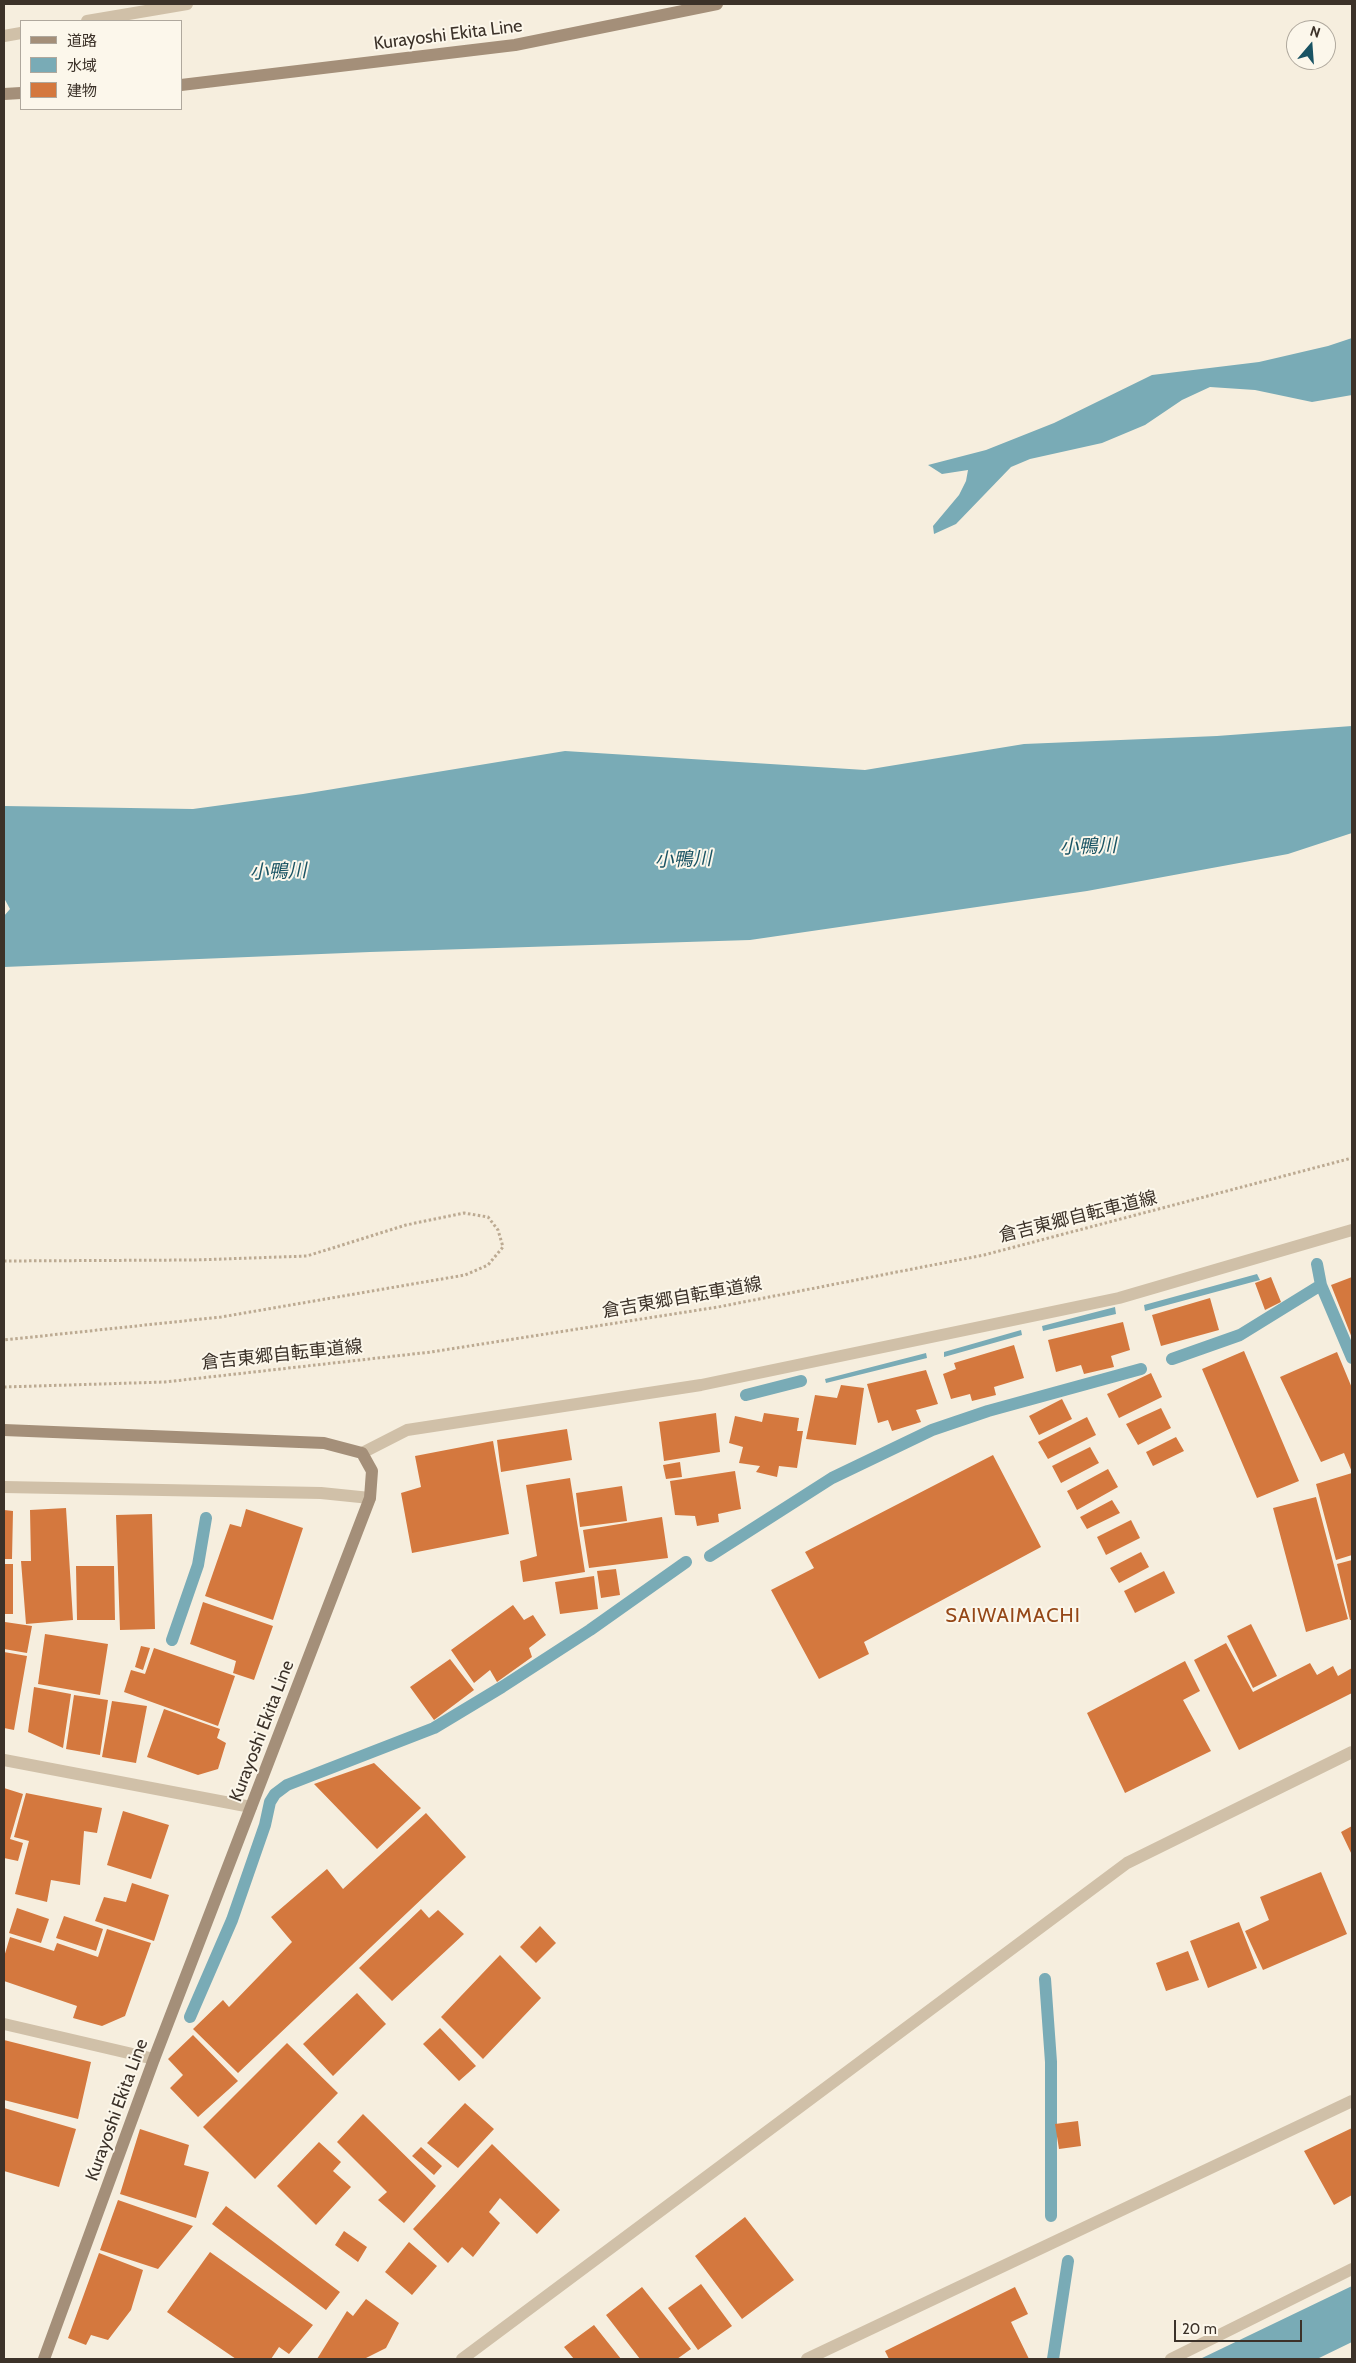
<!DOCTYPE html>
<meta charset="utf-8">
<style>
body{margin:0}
#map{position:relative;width:1356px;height:2363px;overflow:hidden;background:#f6eede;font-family:Cabin,"Noto Sans JP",sans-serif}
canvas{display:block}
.frame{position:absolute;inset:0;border:5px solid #3c3229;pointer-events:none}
.legend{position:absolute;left:20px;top:20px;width:162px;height:90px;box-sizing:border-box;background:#fcf7eb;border:1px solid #afa89d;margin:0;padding:6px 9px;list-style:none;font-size:15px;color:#3c3229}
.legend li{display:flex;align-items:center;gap:10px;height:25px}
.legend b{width:25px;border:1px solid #afa89d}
.north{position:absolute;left:1286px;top:20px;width:50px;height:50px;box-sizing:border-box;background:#fcf7eb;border:1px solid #afa89d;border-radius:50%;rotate:18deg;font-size:14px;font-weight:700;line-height:20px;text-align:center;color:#3c3229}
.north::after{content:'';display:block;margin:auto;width:18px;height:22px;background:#195363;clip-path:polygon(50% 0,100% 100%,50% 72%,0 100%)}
.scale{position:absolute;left:1174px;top:2320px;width:128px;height:22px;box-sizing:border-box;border:2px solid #3c3229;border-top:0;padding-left:6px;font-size:15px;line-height:18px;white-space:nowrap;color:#3c3229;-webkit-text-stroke:4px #fcf7eb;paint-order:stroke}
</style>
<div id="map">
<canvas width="1356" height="2363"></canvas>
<div class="frame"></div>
<ul class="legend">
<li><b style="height:6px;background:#a48f79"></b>道路</li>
<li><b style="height:14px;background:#79abb6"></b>水域</li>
<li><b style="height:14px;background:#d4783e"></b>建物</li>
</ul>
<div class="north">N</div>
<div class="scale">20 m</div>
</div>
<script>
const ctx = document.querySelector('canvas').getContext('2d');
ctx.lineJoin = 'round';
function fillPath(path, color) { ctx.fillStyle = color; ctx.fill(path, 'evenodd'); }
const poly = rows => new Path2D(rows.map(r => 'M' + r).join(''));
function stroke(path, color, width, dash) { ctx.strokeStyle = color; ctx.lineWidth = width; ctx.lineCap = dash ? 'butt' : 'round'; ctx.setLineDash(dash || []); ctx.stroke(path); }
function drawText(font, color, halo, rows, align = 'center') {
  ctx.font = font + ' Cabin,"Noto Sans JP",sans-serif'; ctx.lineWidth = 4; ctx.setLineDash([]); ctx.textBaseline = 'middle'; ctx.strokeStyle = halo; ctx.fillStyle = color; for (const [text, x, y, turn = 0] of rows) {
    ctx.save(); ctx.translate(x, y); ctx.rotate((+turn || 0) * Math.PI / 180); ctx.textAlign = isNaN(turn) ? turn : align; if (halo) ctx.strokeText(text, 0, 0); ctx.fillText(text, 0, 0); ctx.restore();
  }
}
fillPath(poly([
 [1352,338,1352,395,1312,402,1255,390,1210,387,1182,400,1145,425,1102,443,1030,459,1011,467,956,524,934,534,933,526,959,495,966,481,968,470,942,474,928,465,986,450,1054,423,1152,375,1259,362,1328,346],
 [1352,726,1352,833,1288,854,1087,891,750,940,370,952,4,967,4,916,10,909,4,898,4,806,193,809,303,794,565,751,865,770,1024,744,1217,736],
 [1257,1274,1260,1280,1145,1311,1144,1305],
 [1115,1307,1116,1314,1043,1331,1042,1326],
 [1021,1330,1022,1335,944,1357,944,1352],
 [926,1353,927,1358,826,1383,825,1379],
 [1352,2286,1352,2342,1317,2359,1200,2359]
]), '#79abb6');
stroke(poly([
 [1317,1264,1321,1285,1352,1358],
 [1172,1359,1240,1335,1321,1285],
 [746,1395,801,1381],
 [710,1556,832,1478,932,1430,988,1411,1141,1369],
 [172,1640,198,1565,206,1518],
 [1045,1979,1051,2062,1051,2216],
 [190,2017,232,1920,265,1825,270,1802,275,1794,287,1785,434,1728,502,1687,590,1630,686,1562],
 [1053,2359,1068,2261]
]), '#79abb6', 12);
fillPath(poly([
 [1271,1277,1281,1302,1265,1310,1255,1283],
 [1352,1277,1352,1338,1331,1285],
 [1210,1298,1219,1330,1161,1346,1152,1315],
 [1123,1322,1130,1350,1111,1356,1114,1367,1084,1374,1081,1365,1056,1372,1048,1340],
 [1014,1345,1024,1378,994,1387,996,1395,972,1401,970,1394,951,1399,943,1374,956,1369,954,1363],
 [1244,1351,1299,1481,1257,1498,1202,1369],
 [1337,1352,1352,1388,1352,1472,1344,1453,1321,1462,1280,1377],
 [926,1370,938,1404,916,1410,921,1422,892,1431,888,1420,878,1423,867,1384],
 [1151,1373,1162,1397,1119,1418,1107,1394],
 [841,1385,864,1388,856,1445,806,1439,815,1395,837,1398],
 [1062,1399,1072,1419,1039,1435,1029,1416],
 [1161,1408,1171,1428,1138,1445,1126,1424],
 [716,1413,720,1452,664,1461,659,1422],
 [764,1413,799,1418,797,1431,803,1431,797,1468,779,1466,777,1477,756,1472,760,1466,739,1463,743,1447,729,1443,735,1416,762,1422],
 [1087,1417,1096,1435,1048,1459,1038,1442],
 [567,1429,572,1460,501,1472,497,1440],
 [1176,1437,1184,1451,1153,1466,1146,1452],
 [493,1441,509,1534,412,1553,401,1493,421,1487,415,1456],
 [1090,1447,1099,1463,1061,1483,1052,1466],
 [993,1455,1041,1547,864,1642,869,1654,819,1679,771,1590,814,1568,805,1552],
 [680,1462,682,1477,666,1479,663,1465],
 [1108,1469,1118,1487,1077,1510,1067,1491],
 [735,1471,741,1509,718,1514,719,1522,697,1526,695,1516,675,1515,670,1481],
 [1352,1473,1352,1555,1336,1560,1316,1484],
 [570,1478,585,1572,523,1582,520,1561,537,1556,526,1485],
 [622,1486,627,1521,580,1527,576,1493],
 [1316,1497,1348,1619,1306,1632,1273,1508],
 [1112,1500,1120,1513,1087,1529,1080,1517],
 [66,1508,73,1620,26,1624,21,1561,31,1561,30,1510],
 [246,1509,303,1528,273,1620,205,1596,230,1524,241,1527],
 [4,1510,13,1511,12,1559,4,1559],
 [152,1514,155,1629,120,1630,116,1515],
 [662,1517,668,1558,589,1568,583,1530],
 [1131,1520,1140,1538,1106,1555,1097,1537],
 [1141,1552,1149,1567,1119,1583,1110,1568],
 [1352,1560,1352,1620,1350,1620,1337,1564],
 [4,1564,13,1564,13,1614,4,1614],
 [76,1566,114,1566,115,1620,77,1620],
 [616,1569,620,1595,601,1598,597,1571],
 [1164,1571,1175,1593,1135,1613,1124,1591],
 [594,1576,598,1609,560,1614,555,1582],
 [203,1602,273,1626,254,1680,233,1673,236,1661,190,1644],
 [513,1605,524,1620,533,1615,546,1635,529,1648,532,1657,497,1682,490,1670,474,1683,451,1650],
 [5,1622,32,1626,27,1653,4,1649],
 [1251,1624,1277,1676,1253,1688,1227,1636],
 [45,1634,108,1644,100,1695,38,1684],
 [1226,1643,1253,1692,1310,1663,1317,1675,1333,1666,1338,1676,1352,1668,1352,1693,1239,1750,1194,1660],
 [141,1646,150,1648,143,1670,135,1667],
 [154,1648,235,1676,218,1726,124,1692,131,1670,145,1674],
 [4,1652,27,1656,14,1730,4,1728],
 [450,1659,474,1690,434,1720,410,1687],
 [1185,1661,1200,1691,1183,1700,1211,1751,1125,1793,1087,1713],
 [34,1687,71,1694,63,1748,28,1732],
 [74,1695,108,1700,100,1755,66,1749],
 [112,1701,147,1706,136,1763,102,1757],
 [164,1709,220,1729,217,1738,226,1743,218,1769,198,1775,147,1757],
 [374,1763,421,1808,377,1849,314,1784],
 [4,1788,23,1794,10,1839,23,1843,18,1861,4,1858],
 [26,1793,102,1808,97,1833,84,1831,80,1885,51,1880,47,1902,15,1894,29,1841,14,1837],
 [123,1811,169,1825,151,1879,107,1865],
 [426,1813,466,1857,238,2073,193,2029,223,2000,229,2007,292,1942,271,1917,327,1869,343,1889],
 [1352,1826,1352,1855,1341,1832],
 [1321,1872,1347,1934,1263,1970,1245,1931,1269,1920,1260,1897],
 [132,1883,169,1895,154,1941,95,1921,104,1897,126,1902],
 [17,1908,49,1919,41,1943,9,1933],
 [421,1909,429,1918,438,1910,464,1934,392,2001,359,1968],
 [64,1916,103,1929,96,1951,56,1938],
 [1239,1922,1257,1968,1208,1988,1190,1941],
 [540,1926,556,1943,536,1963,520,1947],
 [107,1929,151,1943,125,2016,102,2026,73,2018,77,2006,4,1981,4,1957,10,1937,54,1951,57,1943,98,1957],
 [1188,1951,1199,1980,1166,1991,1156,1963],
 [500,1955,541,1998,483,2059,441,2017],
 [357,1993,386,2024,333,2076,303,2044],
 [440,2028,476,2066,459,2081,423,2044],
 [193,2035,238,2081,198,2117,170,2088,183,2075,168,2059],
 [4,2040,91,2062,78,2119,4,2100],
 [287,2043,338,2093,255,2179,203,2127],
 [465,2103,494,2129,458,2168,427,2143],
 [4,2108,76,2129,59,2187,4,2171],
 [363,2114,436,2186,404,2223,378,2200,387,2192,337,2142],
 [1078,2121,1081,2146,1059,2149,1055,2124],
 [1352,2128,1352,2195,1334,2205,1304,2151],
 [140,2129,189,2145,184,2165,209,2172,196,2218,120,2194],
 [319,2142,341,2162,333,2171,351,2187,316,2225,277,2186],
 [492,2144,560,2210,537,2234,500,2198,489,2212,500,2223,473,2257,462,2247,448,2263,413,2229],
 [421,2147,442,2166,434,2175,412,2156],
 [118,2200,193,2226,158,2269,100,2250],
 [226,2206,340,2292,326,2310,212,2224],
 [745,2217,794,2280,742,2319,695,2256],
 [344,2231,367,2247,358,2262,335,2245],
 [409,2242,437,2266,412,2295,385,2272],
 [210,2252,313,2325,289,2354,279,2347,271,2359,236,2359,167,2312],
 [99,2253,143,2270,131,2310,108,2340,91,2335,86,2345,68,2338],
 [701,2284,732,2326,698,2350,668,2308],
 [642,2287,691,2349,677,2359,640,2359,606,2315],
 [1015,2287,1028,2314,1011,2322,1029,2359,889,2359,885,2351],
 [366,2299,399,2323,386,2348,364,2359,317,2359,347,2311,353,2316],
 [594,2325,621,2359,574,2359,564,2347]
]), '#d4783e');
stroke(poly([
 [4,1261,195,1260,307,1256,406,1225,464,1213,488,1217,498,1230,503,1247,488,1265,465,1275,221,1317,4,1340],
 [4,1387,165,1382,431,1352,718,1307,984,1255,1352,1158]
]), '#bcaa92', 3, [2.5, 2.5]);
stroke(poly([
 [807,2359,1352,2101]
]), '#d0c0a8', 12);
stroke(poly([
 [87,21,187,4],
 [4,36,21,33],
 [362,1453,407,1430,701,1385,1119,1298,1352,1230],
 [4,1487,321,1493,370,1498],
 [4,1760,251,1807],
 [4,2024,154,2059],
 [1171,2359,1352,2269]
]), '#d0c0a8', 12);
stroke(poly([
 [462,2359,1127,1863,1352,1752]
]), '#d0c0a8', 12);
stroke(poly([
 [181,85,515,45,717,4],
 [4,94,21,93],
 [4,1430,324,1443,362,1453,372,1471,370,1498,154,2059,44,2359]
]), '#a48f79', 12);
drawText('18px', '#3c3229', '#fcf7eb', [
 ["Kurayoshi Ekita Line",448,35,-7],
 ["倉吉東郷自転車道線",1078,1217,-14],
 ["倉吉東郷自転車道線",682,1298,-10],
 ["倉吉東郷自転車道線",282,1355,-6],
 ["Kurayoshi Ekita Line",262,1731,-69],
 ["Kurayoshi Ekita Line",117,2110,-70]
]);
drawText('italic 19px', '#195363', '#fcf7eb', [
 ["小鴨川",1088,847,-2],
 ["小鴨川",683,860,-2],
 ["小鴨川",278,872,-2]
]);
ctx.letterSpacing = '1px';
drawText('20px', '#954717', '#fcf7eb', [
 ["SAIWAIMACHI",1013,1616]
]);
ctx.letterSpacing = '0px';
</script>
